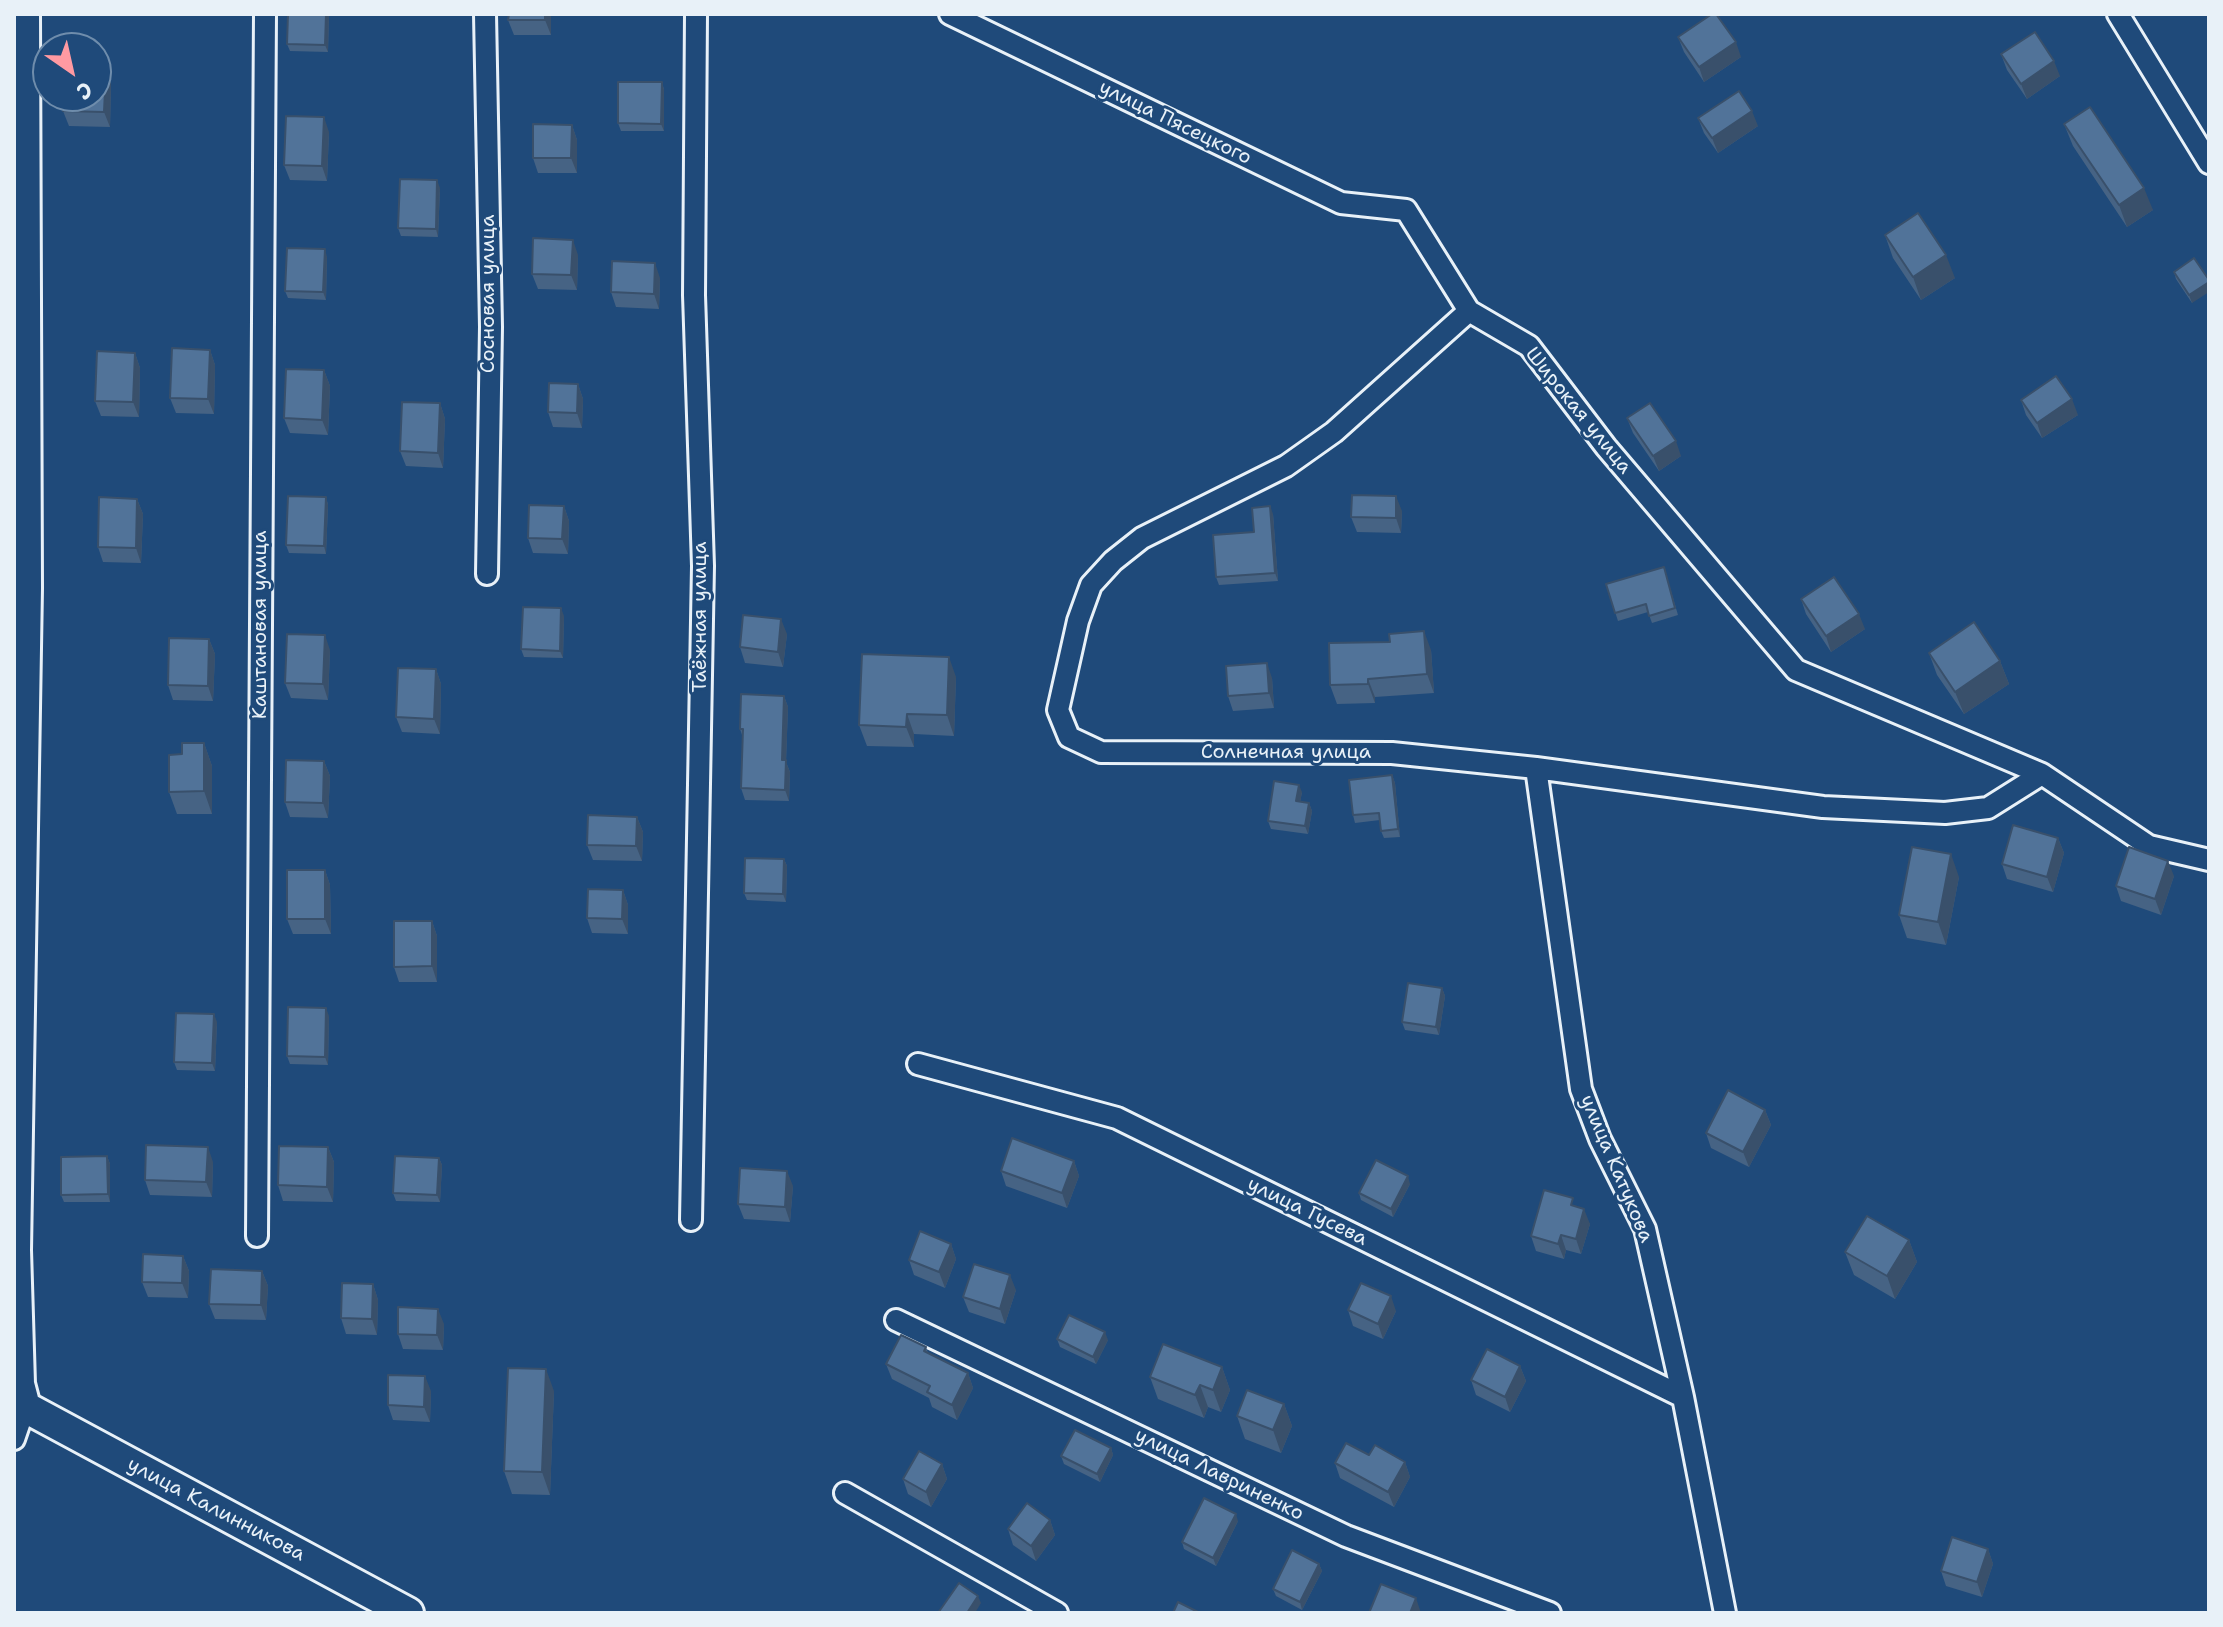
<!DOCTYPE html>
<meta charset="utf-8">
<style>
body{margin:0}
#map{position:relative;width:2223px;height:1627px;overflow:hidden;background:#1f4a7a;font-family:"Shantell Sans",sans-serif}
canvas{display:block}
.frame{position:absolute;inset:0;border:16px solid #e8f1f8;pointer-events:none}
.north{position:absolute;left:32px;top:32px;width:80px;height:80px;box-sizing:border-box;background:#1f4a7a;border:2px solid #6f8dac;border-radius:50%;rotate:146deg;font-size:22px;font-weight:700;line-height:32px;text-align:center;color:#e8f1f8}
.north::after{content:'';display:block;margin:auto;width:28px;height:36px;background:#ff9aa2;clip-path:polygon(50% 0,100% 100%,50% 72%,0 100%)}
</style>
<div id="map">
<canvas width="2223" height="1627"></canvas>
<div class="frame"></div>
<div class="north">С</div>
</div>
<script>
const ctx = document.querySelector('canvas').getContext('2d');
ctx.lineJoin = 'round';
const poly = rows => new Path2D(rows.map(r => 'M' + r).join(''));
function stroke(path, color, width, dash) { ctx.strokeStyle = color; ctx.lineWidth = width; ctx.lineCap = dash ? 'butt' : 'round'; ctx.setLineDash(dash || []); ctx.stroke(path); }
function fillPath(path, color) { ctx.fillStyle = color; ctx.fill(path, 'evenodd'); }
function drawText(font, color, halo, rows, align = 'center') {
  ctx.font = font + ' "Shantell Sans",sans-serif'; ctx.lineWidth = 6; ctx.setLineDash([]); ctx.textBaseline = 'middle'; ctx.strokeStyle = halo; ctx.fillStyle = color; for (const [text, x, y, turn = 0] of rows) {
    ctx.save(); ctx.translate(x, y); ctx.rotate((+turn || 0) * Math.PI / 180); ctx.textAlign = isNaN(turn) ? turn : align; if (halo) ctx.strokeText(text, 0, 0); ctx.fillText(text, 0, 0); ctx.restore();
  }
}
const minor = poly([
 [485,14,491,327,487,574],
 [950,14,1341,203,1406,210,1469,311,1529,346,1606,447,1796,670,2042,774],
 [2118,14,2209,163],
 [1469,311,1334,432,1286,466,1142,538,1113,561,1091,585,1078,621,1058,710,1069,737,1101,752,1392,753,1536,768,1823,807,1945,813,1988,808,2042,774,2149,846,2209,860],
 [1536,768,1581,1089,1600,1139,1645,1229,1683,1397,1725,1613],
 [918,1064,1117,1118,1683,1397],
 [691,1220,703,566,694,295,696,14],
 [257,1236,265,14],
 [896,1320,1346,1536,1550,1613],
 [14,1439,25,1407],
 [845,1493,1057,1613]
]);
const secondary = poly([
 [24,14,26,588,15,1250,19,1384,25,1407,408,1613]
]);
stroke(minor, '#e8f1f8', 26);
stroke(secondary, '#e8f1f8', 36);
stroke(minor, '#1f4a7a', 20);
stroke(secondary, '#1f4a7a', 30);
fillPath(poly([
 [329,14,328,52,290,51,287,44],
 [551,14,551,35,514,35,508,20],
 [1678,37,1741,57,1704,82,1684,52],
 [2001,54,2060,76,2027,99,2007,70],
 [106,69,111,84,110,127,69,126,63,111],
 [662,82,664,90,664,131,621,131,618,123],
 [1698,118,1758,126,1718,153,1704,133],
 [2064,124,2153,210,2127,227,2073,146],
 [572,125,577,140,577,173,538,173,533,158],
 [329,132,327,181,290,180,284,165],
 [440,188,438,237,401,236,398,228],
 [1885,235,1955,278,1921,300,1893,258],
 [578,255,577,290,538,289,532,274],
 [327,257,326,300,288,298,285,291],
 [2174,272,2209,280,2192,303,2176,279],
 [660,278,659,309,616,307,611,292],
 [210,350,215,365,214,414,176,413,170,398],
 [135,353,140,368,139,417,101,416,95,401],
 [324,370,330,386,328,435,290,433,284,418],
 [578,384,583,399,582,428,553,427,548,412],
 [2021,400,2078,415,2042,438,2026,415],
 [440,403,445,419,443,468,406,466,400,451],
 [1627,418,1681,456,1659,471,1633,433],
 [326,497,328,505,326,554,289,553,286,545],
 [137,499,143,514,141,563,103,562,98,547],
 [564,506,569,521,568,554,533,553,528,538],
 [1402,511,1401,533,1357,532,1351,517],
 [1273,514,1278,581,1219,585,1216,577,1254,532],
 [1664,567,1678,615,1652,623,1648,612,1618,621,1606,584],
 [1801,599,1865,629,1831,652,1806,614],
 [564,616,563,658,524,657,521,649],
 [787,634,783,667,745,663,740,647],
 [209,639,215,654,213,701,173,700,168,685],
 [330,650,328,700,291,698,285,683],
 [1431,650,1434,693,1375,697,1375,703,1337,704,1330,685],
 [1929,653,2000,661,2009,684,1964,714,1937,675],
 [436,669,441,684,440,734,402,732,396,717],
 [956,677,954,736,914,734,914,747,867,746,859,725],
 [1272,678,1274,708,1233,711,1228,696],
 [784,696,788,707,786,762,790,772,789,801,745,800,741,788,743,738,740,729],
 [204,743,212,766,212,814,177,814,169,792,182,754],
 [324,761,330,776,328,818,290,817,285,802],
 [1392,775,1395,783,1400,837,1384,838,1381,831,1380,820,1355,823,1353,815],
 [1302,792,1300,802,1309,803,1312,811,1308,834,1271,829,1268,821],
 [637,817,643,832,642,861,593,860,587,845],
 [2058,838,2064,853,2053,892,2007,879,2002,864],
 [784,859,787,866,786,902,747,900,744,893],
 [325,870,330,885,331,934,293,934,287,919],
 [2174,876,2161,915,2121,901,2116,886],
 [1959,877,1946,945,1907,938,1899,915],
 [623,890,628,905,628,934,592,933,587,918],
 [432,921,437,936,437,982,399,982,394,967],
 [1442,988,1445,996,1439,1035,1405,1030,1402,1022],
 [329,1016,328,1065,290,1064,287,1056],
 [217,1022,215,1071,177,1070,174,1062],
 [1765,1110,1771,1125,1749,1167,1711,1148,1706,1133],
 [328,1147,334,1162,333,1202,283,1201,278,1185],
 [107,1156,110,1164,110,1202,64,1202,61,1195],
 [439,1158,442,1165,440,1202,396,1201,393,1193],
 [1074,1161,1079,1176,1067,1208,1006,1186,1001,1171],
 [213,1162,212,1197,150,1195,145,1180],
 [1410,1184,1393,1217,1361,1200,1359,1193],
 [793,1186,790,1222,744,1219,738,1204],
 [1576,1207,1590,1224,1581,1254,1566,1250,1564,1259,1536,1251,1531,1236],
 [1909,1240,1917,1262,1895,1299,1854,1275,1845,1252],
 [951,1244,956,1259,945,1288,914,1275,909,1260],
 [183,1256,189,1271,188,1298,148,1297,142,1282],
 [262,1271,268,1286,266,1320,215,1319,209,1304],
 [373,1284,378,1300,377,1335,346,1334,341,1318],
 [1016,1290,1005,1324,969,1312,963,1297],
 [1348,1310,1396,1311,1383,1339,1353,1326],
 [444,1324,443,1350,403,1349,398,1334],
 [1057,1339,1108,1340,1096,1364,1060,1347],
 [926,1347,928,1353,968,1373,973,1388,957,1420,932,1407,929,1398,892,1379,886,1364],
 [1520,1366,1526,1381,1510,1412,1476,1395,1471,1380],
 [1222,1367,1230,1390,1221,1412,1208,1407,1204,1418,1158,1399,1150,1377],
 [431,1391,430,1422,393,1420,388,1405],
 [554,1391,550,1495,512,1494,504,1471],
 [1284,1404,1292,1426,1281,1453,1245,1439,1237,1416],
 [1111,1448,1113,1455,1100,1482,1064,1464,1061,1456],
 [1369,1455,1405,1462,1410,1477,1394,1507,1340,1478,1335,1463],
 [942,1464,947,1479,931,1507,908,1494,903,1479],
 [1050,1520,1055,1535,1036,1561,1013,1545,1008,1529],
 [1238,1521,1216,1566,1184,1549,1182,1542],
 [1988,1549,1993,1564,1982,1597,1946,1586,1941,1571],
 [1319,1564,1322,1571,1302,1610,1276,1596,1273,1589]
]), '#466384');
fillPath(poly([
 [326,14,329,14,328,52,325,45],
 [545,14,551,14,551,35,545,20],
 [1736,42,1741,57,1704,82,1699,67],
 [2054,61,2060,76,2027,99,2021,84],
 [106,69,111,84,110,127,104,112],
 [662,82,664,90,664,131,661,124],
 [1752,111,1758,126,1718,153,1712,138],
 [324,117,329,132,327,181,322,166],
 [572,125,577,140,577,173,571,158],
 [437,180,440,188,438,237,436,229],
 [2144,188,2153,210,2127,227,2119,205],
 [573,240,578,255,577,290,571,275],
 [325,249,327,257,326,300,323,292],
 [1946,255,1955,278,1921,300,1913,277],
 [655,263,660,278,659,309,654,294],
 [2209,282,2209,292,2192,303,2189,295],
 [210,350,215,365,214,414,208,399],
 [135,353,140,368,139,417,133,402],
 [324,370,330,386,328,435,322,420],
 [578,384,583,399,582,428,577,413],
 [2072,399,2078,415,2042,438,2037,423],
 [440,403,445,419,443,468,438,453],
 [1676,441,1681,456,1659,471,1653,456],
 [1396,496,1402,511,1401,533,1396,518],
 [326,497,328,505,326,554,324,546],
 [137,499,143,514,141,563,136,548],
 [564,506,569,521,568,554,562,539],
 [1270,506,1273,514,1278,581,1275,573],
 [561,608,564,616,563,658,560,651],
 [1859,614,1865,629,1831,652,1826,636],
 [781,619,787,634,783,667,778,652],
 [1424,631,1431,650,1434,693,1427,674],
 [325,635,330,650,328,700,323,684],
 [209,639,215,654,213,701,208,686],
 [949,657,956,677,954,736,947,715],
 [2000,661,2009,684,1964,714,1955,692],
 [1267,663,1272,678,1274,708,1269,693],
 [436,669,441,684,440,734,434,719],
 [1368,679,1375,697,1375,703,1368,684],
 [784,696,788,707,786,762,790,772,789,801,785,790,782,760],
 [907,714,914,734,914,747,906,727],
 [204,743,212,766,212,814,204,791],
 [324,761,330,776,328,818,323,803],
 [1392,775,1395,783,1400,837,1398,829],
 [1299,785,1302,792,1299,809,1296,801],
 [1309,803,1312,811,1308,834,1305,826],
 [637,817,643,832,642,861,636,846],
 [2058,838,2064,853,2053,892,2047,877],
 [1951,854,1959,877,1946,945,1938,922],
 [784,859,787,866,786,902,783,894],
 [2168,861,2174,876,2161,915,2155,899],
 [325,870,330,885,331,934,325,919],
 [623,890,628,905,628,934,622,919],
 [432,921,437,936,437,982,432,966],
 [1442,988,1445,996,1439,1035,1436,1027],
 [326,1008,329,1016,328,1065,325,1057],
 [214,1014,217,1022,215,1071,212,1063],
 [1765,1110,1771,1125,1749,1167,1743,1152],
 [208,1147,213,1162,212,1197,206,1182],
 [328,1147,334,1162,333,1202,327,1187],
 [107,1156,110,1164,110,1202,108,1194],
 [439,1158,442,1165,440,1202,437,1195],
 [1074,1161,1079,1176,1067,1208,1062,1193],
 [787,1171,793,1186,790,1222,785,1207],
 [1408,1176,1410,1184,1393,1217,1391,1209],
 [1584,1209,1590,1224,1581,1254,1576,1239],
 [1561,1235,1566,1250,1564,1259,1558,1244],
 [1909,1240,1917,1262,1895,1299,1887,1276],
 [951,1244,956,1259,945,1288,939,1272],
 [183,1256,189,1271,188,1298,182,1283],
 [262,1271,268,1286,266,1320,261,1305],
 [1010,1275,1016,1290,1005,1324,1000,1309],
 [373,1284,378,1300,377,1335,372,1319],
 [1391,1296,1396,1311,1383,1339,1378,1324],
 [438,1309,444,1324,443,1350,437,1335],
 [1105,1332,1108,1340,1096,1364,1093,1357],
 [1520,1366,1526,1381,1510,1412,1505,1397],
 [1222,1367,1230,1390,1221,1412,1213,1390],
 [546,1369,554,1391,550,1495,542,1472],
 [968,1373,973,1388,957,1420,952,1405],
 [425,1376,431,1391,430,1422,424,1407],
 [1200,1385,1208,1407,1204,1418,1195,1395],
 [1284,1404,1292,1426,1281,1453,1273,1430],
 [1111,1448,1113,1455,1100,1482,1097,1474],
 [1405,1462,1410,1477,1394,1507,1388,1492],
 [942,1464,947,1479,931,1507,926,1492],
 [1236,1514,1238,1521,1216,1566,1213,1558],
 [1050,1520,1055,1535,1036,1561,1031,1546],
 [1988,1549,1993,1564,1982,1597,1977,1582],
 [1319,1564,1322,1571,1302,1610,1300,1602],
 [978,1596,981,1603,975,1613,967,1613],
 [1416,1598,1421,1613,1410,1613]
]), '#39506b');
const building = poly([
 [288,14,326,14,325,45,287,44,288,14],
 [509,14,545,14,545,20,508,20,509,14],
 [1712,14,1716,14,1736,42,1699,67,1678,37,1712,14],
 [2035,32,2054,61,2021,84,2001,54,2035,32],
 [96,69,106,69,104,112,63,111,64,96,96,96,96,69],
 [618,82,662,82,661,124,618,123,618,82],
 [1739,91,1752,111,1712,138,1698,118,1739,91],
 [2090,107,2144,188,2119,205,2064,124,2090,107],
 [286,116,324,117,322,166,284,165,286,116],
 [533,124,572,125,571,158,533,158,533,124],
 [400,179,437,180,436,229,398,228,400,179],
 [1918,213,1946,255,1913,277,1885,235,1918,213],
 [533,238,573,240,571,275,532,274,533,238],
 [287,248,325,249,323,292,285,291,287,248],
 [2194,258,2209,280,2209,282,2189,295,2174,272,2194,258],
 [612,261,655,263,654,294,611,292,612,261],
 [172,348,210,350,208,399,170,398,172,348],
 [97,351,135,353,133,402,95,401,97,351],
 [286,369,324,370,322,420,284,418,286,369],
 [2056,376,2072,399,2037,423,2021,400,2056,376],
 [549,383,578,384,577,413,548,412,549,383],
 [402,402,440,403,438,453,400,451,402,402],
 [1650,403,1676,441,1653,456,1627,418,1650,403],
 [1352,495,1396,496,1396,518,1351,517,1352,495],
 [288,496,326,497,324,546,286,545,288,496],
 [99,497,137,499,136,548,98,547,99,497],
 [529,505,564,506,562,539,528,538,529,505],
 [1270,506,1275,573,1216,577,1213,535,1254,532,1252,508,1270,506],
 [1664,567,1675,608,1649,616,1646,604,1615,613,1606,584,1664,567],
 [1834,577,1859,614,1826,636,1801,599,1834,577],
 [523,607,561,608,560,651,521,649,523,607],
 [743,615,781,619,778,652,740,647,743,615],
 [1974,622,2000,661,1955,692,1929,653,1974,622],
 [1424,631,1427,674,1368,679,1368,684,1330,685,1329,643,1390,642,1389,634,1424,631],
 [287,634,325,635,323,684,285,683,287,634],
 [169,638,209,639,208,686,168,685,169,638],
 [862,654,949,657,947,715,907,714,906,727,859,725,862,654],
 [1267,663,1269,693,1228,696,1226,666,1267,663],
 [398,668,436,669,434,719,396,717,398,668],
 [741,694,784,696,782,760,786,760,785,790,741,788,743,729,740,729,741,694],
 [182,743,204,743,204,791,169,792,169,755,182,754,182,743],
 [286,760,324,761,323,803,285,802,286,760],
 [1392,775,1398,829,1381,831,1379,813,1353,815,1349,780,1392,775],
 [1274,781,1299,785,1296,801,1309,803,1305,826,1268,821,1274,781],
 [588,815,637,817,636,846,587,845,588,815],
 [2013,825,2058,838,2047,877,2002,864,2013,825],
 [1912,847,1951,854,1938,922,1899,915,1912,847],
 [2129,847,2168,861,2155,899,2116,886,2129,847],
 [745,858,784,859,783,894,744,893,745,858],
 [287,870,325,870,325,919,287,919,287,870],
 [588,889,623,890,622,919,587,918,588,889],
 [394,921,432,921,432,966,394,967,394,921],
 [1408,983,1442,988,1436,1027,1402,1022,1408,983],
 [288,1007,326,1008,325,1057,287,1056,288,1007],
 [176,1013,214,1014,212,1063,174,1062,176,1013],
 [1728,1090,1765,1110,1743,1152,1706,1133,1728,1090],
 [1012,1138,1074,1161,1062,1193,1001,1171,1012,1138],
 [146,1145,208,1147,206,1182,145,1180,146,1145],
 [279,1146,328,1147,327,1187,278,1185,279,1146],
 [107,1156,108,1194,61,1195,61,1157,107,1156],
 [395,1156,439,1158,437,1195,393,1193,395,1156],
 [1376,1160,1408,1176,1391,1209,1359,1193,1376,1160],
 [740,1168,787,1171,785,1207,738,1204,740,1168],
 [1544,1190,1573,1198,1571,1205,1584,1209,1576,1239,1561,1235,1558,1244,1531,1236,1544,1190],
 [1867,1216,1909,1240,1887,1276,1845,1252,1867,1216],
 [920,1231,951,1244,939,1272,909,1260,920,1231],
 [143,1254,183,1256,182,1283,142,1282,143,1254],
 [974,1264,1010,1275,1000,1309,963,1297,974,1264],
 [211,1269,262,1271,261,1305,209,1304,211,1269],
 [342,1283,373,1284,372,1319,341,1318,342,1283],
 [1361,1283,1391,1296,1378,1324,1348,1310,1361,1283],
 [398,1307,438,1309,437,1335,398,1334,398,1307],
 [1069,1315,1105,1332,1093,1357,1057,1339,1069,1315],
 [901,1335,926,1347,924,1351,968,1373,952,1405,927,1392,930,1386,886,1364,901,1335],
 [1163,1344,1222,1367,1213,1390,1200,1385,1195,1395,1150,1377,1163,1344],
 [1487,1349,1520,1366,1505,1397,1471,1380,1487,1349],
 [508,1368,546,1369,542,1472,504,1471,508,1368],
 [388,1375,425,1376,424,1407,388,1405,388,1375],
 [1247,1390,1284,1404,1273,1430,1237,1416,1247,1390],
 [1075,1430,1111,1448,1097,1474,1061,1456,1075,1430],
 [1346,1443,1369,1455,1375,1445,1405,1462,1388,1492,1335,1463,1346,1443],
 [919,1451,942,1464,926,1492,903,1479,919,1451],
 [1204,1498,1236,1514,1213,1558,1182,1542,1204,1498],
 [1027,1503,1050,1520,1031,1546,1008,1529,1027,1503],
 [1952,1537,1988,1549,1977,1582,1941,1571,1952,1537],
 [1292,1550,1319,1564,1300,1602,1273,1589,1292,1550],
 [959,1583,978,1596,967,1613,938,1613,959,1583],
 [1381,1584,1416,1598,1410,1613,1369,1613,1381,1584],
 [1178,1602,1200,1613,1173,1613,1178,1602]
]);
fillPath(building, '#517399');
stroke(building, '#39506b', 2);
drawText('20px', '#e8f1f8', '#1f4a7a', [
 ["улица Пясецкого",1175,123,26],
 ["Сосновая улица",489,294,-90],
 ["Широкая улица",1578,411,51],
 ["Таёжная улица",701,617,-90],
 ["Каштановая улица",261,625,-90],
 ["Солнечная улица",1286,753],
 ["улица Катукова",1616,1169,67],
 ["улица Гусева",1307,1212,26],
 ["улица Лавриненко",1219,1475,26],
 ["улица Калинникова",216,1510,28]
]);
</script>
